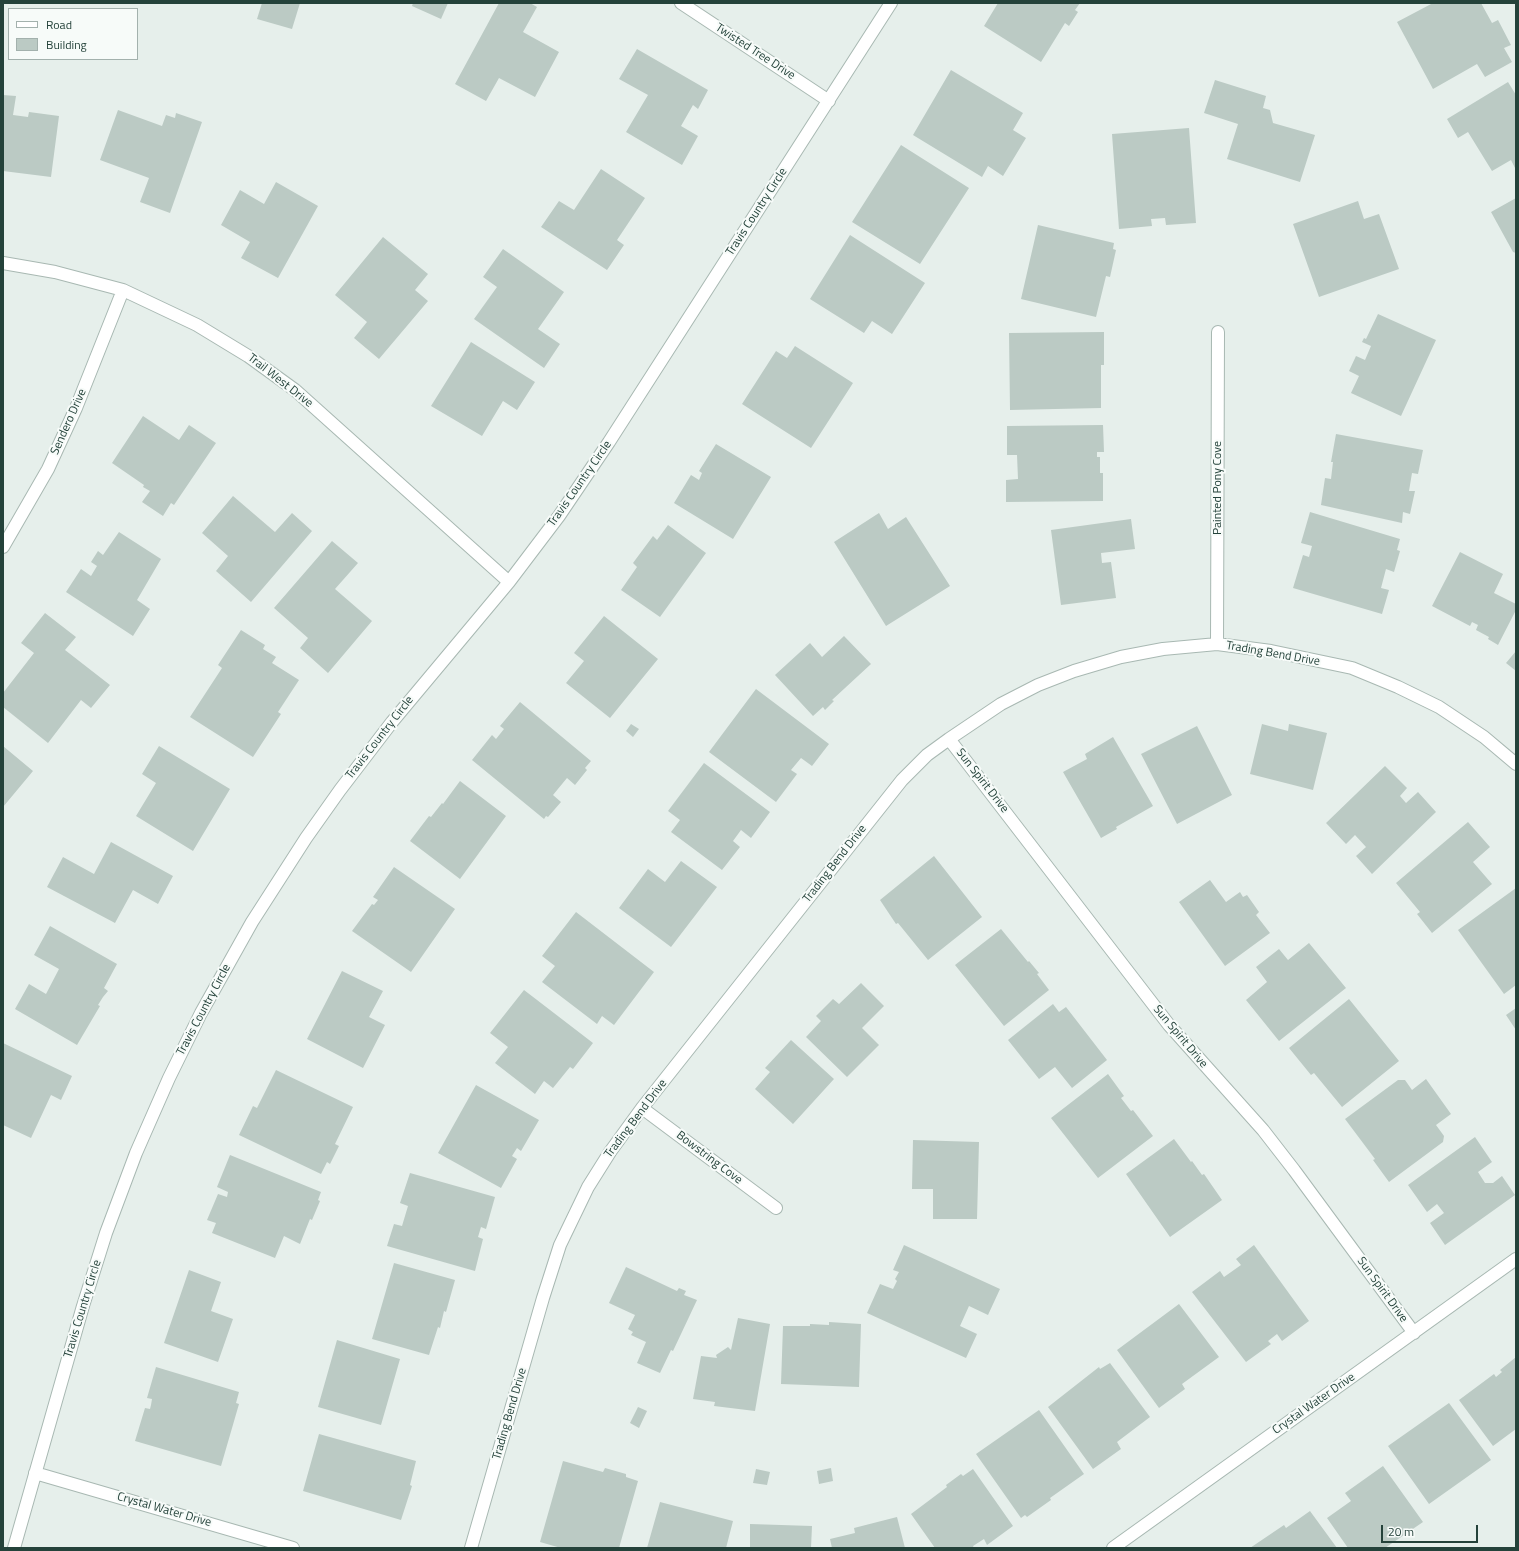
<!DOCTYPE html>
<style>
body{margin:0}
#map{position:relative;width:1519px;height:1551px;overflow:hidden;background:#e6efeb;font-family:"Titillium Web",sans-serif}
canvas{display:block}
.frame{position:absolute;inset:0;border:4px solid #24423a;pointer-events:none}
.legend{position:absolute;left:8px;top:8px;width:130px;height:52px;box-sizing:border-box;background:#f7fbf9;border:1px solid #a3b1ad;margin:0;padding:5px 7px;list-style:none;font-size:12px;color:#24423a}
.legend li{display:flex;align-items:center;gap:8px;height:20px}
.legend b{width:20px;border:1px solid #a3b1ad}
.scale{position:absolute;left:1381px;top:1525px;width:97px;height:18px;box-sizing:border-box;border:2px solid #24423a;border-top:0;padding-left:5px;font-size:12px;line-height:14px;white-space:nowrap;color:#24423a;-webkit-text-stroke:3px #f7fbf9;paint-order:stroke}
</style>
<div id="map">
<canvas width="1519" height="1551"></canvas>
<div class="frame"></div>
<ul class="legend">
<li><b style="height:5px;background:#fff"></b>Road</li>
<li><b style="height:11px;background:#bbcac4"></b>Building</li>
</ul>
<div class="scale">20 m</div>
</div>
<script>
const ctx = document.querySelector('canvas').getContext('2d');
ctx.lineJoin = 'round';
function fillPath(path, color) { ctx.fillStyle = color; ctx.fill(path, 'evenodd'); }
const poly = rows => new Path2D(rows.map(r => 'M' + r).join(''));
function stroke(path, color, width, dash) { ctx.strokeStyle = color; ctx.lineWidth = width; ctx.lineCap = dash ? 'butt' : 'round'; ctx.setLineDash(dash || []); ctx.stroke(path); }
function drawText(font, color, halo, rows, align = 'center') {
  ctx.font = font + ' "Titillium Web",sans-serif'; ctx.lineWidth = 4; ctx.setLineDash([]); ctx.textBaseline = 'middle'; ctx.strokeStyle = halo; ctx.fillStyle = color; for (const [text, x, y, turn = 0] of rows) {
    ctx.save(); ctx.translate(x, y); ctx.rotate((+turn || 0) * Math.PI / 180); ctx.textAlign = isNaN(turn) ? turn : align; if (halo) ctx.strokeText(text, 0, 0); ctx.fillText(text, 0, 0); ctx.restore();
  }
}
fillPath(poly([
 [262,3,300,3,292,29,257,19],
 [413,3,448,3,441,19,412,6],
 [499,3,530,3,537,7,523,32,559,52,535,97,499,78,486,101,455,84],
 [998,3,1080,3,1075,10,1078,12,1069,26,1065,23,1041,62,984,26],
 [1433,3,1481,3,1492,23,1498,20,1511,45,1504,48,1512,62,1485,77,1477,64,1433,89,1397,22],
 [637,49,708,90,698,109,693,105,681,126,698,136,682,165,626,132,648,95,619,79],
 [951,70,1023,113,1013,130,1026,138,1003,176,988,166,982,177,913,135],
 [1215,80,1266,96,1263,108,1270,110,1273,123,1315,135,1300,182,1227,159,1238,124,1204,113],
 [1508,82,1516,95,1516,170,1511,160,1492,171,1468,132,1458,138,1447,119],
 [3,95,16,96,13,115,28,117,29,112,59,116,51,177,3,171],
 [118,110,162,126,166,115,175,118,176,113,202,122,170,213,140,202,149,178,100,160],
 [1189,128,1196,223,1166,225,1165,218,1151,219,1152,226,1119,229,1112,134],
 [901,145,969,188,920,264,852,222],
 [601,169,645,198,617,240,624,245,607,270,541,227,559,201,574,210],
 [276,182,318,206,278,278,241,258,250,242,221,225,240,190,264,204],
 [1516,198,1516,253,1513,252,1491,212],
 [1358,201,1364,219,1379,214,1399,269,1319,297,1293,224],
 [1038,225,1114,243,1113,249,1116,250,1110,277,1106,276,1096,317,1021,299],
 [850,235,925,283,892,334,872,321,864,333,810,299],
 [383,237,428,274,415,290,428,301,379,359,354,338,367,322,335,295],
 [503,249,564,292,538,329,560,344,544,368,474,319,497,287,483,277],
 [1378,314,1436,340,1401,416,1351,393,1359,376,1349,371,1356,356,1365,360,1371,346,1362,342,1364,338,1366,339],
 [1104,332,1104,365,1101,365,1101,408,1010,410,1009,333],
 [471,342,535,382,517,410,503,401,482,436,431,406],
 [795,346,853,383,811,448,742,404,776,351,787,358],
 [143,416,179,440,189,425,216,443,174,505,171,503,163,516,142,502,150,491,143,487,144,485,112,463],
 [1103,425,1104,452,1097,452,1097,457,1100,457,1100,473,1103,473,1103,501,1006,502,1006,480,1018,479,1017,455,1007,455,1007,426],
 [1336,434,1423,450,1418,474,1412,473,1409,491,1415,491,1410,514,1403,512,1402,523,1321,505,1325,478,1331,479,1333,462,1331,462],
 [716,444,771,477,733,539,674,503,691,475,699,480,702,473,699,471],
 [233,496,275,532,292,513,312,531,251,602,216,571,228,556,202,533],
 [1310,512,1400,539,1397,550,1400,551,1394,572,1386,569,1381,588,1389,590,1382,614,1293,588,1303,555,1309,557,1312,546,1301,543],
 [879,513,888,529,906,517,950,586,886,626,834,542],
 [1131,519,1135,549,1101,553,1102,563,1111,562,1116,598,1061,605,1051,530],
 [668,525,706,553,660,617,621,590,637,567,633,563,653,536,657,540],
 [119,532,161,559,137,600,150,609,133,636,66,592,81,569,91,576,97,566,91,562,98,551,103,555],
 [332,541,358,563,335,589,372,621,328,673,300,648,308,638,274,608],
 [1460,552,1503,574,1494,593,1516,604,1516,610,1498,645,1488,639,1489,637,1476,630,1478,625,1472,622,1470,626,1432,606],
 [45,613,76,637,65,650,110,685,91,708,81,700,48,743,3,707,3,693,34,653,21,643],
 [604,616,658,659,610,718,566,683,584,661,574,653],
 [241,630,265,645,263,649,276,657,272,663,299,680,278,712,281,714,253,757,190,717,222,668,218,665],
 [844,636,871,664,832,700,834,701,825,710,823,707,813,716,775,675,810,643,822,657],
 [1516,651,1516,671,1506,663],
 [756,689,829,744,812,766,801,758,791,770,797,774,776,802,709,752],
 [520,702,591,761,585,768,587,770,575,785,567,778,553,795,561,802,548,817,546,816,544,819,472,760,492,735,496,739,504,729,500,726],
 [631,724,639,729,633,737,626,731],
 [1262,724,1288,731,1289,724,1327,733,1313,790,1250,774],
 [1197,726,1232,795,1177,824,1141,754],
 [1113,737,1153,806,1116,827,1117,829,1101,838,1063,772,1087,759,1085,754],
 [3,746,33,771,3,807],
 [159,746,230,789,193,851,136,816,156,783,142,774],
 [704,763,770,812,751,838,741,830,733,841,740,847,722,870,671,832,680,820,668,811],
 [1385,766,1407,788,1400,796,1406,803,1418,792,1436,812,1372,874,1356,856,1366,847,1355,835,1346,844,1326,823],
 [460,781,506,816,460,879,410,841,429,816,431,817,442,803,443,804],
 [1468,822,1490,847,1473,862,1492,884,1432,933,1417,914,1420,912,1396,883],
 [111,842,173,876,158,904,133,890,115,923,47,887,63,857,94,874],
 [934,856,982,917,928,960,898,923,896,924,880,900],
 [681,861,717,887,671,947,619,908,648,869,665,882],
 [394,867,455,909,411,972,352,931,372,904,374,905,378,900,373,897],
 [1210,880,1226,902,1240,892,1243,897,1247,895,1259,912,1256,915,1270,933,1225,966,1179,902],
 [1516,888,1516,985,1504,994,1458,930],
 [576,912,654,972,614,1025,602,1016,597,1024,542,982,555,966,542,956],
 [50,926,117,964,104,988,108,991,103,997,98,1005,100,1006,77,1045,15,1009,29,984,46,994,59,969,34,955],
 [1001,929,1028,962,1029,961,1039,973,1037,974,1049,990,1004,1026,955,965],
 [1309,943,1346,988,1279,1041,1246,1000,1267,982,1256,967,1279,949,1288,960],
 [342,971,383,991,369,1017,385,1025,363,1068,307,1039],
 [861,983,884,1006,862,1028,879,1045,847,1077,806,1037,821,1021,816,1016,833,999,839,1004],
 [524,990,593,1043,573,1069,570,1067,553,1088,544,1081,535,1094,495,1063,508,1047,490,1033],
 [1349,999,1399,1061,1342,1107,1314,1073,1311,1075,1289,1048],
 [1053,1004,1059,1012,1066,1007,1107,1060,1072,1088,1055,1067,1039,1079,1008,1040],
 [1516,1008,1516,1030,1506,1015],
 [791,1040,834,1079,793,1124,755,1089,770,1072,765,1068],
 [3,1043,72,1076,61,1100,51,1095,31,1138,3,1125],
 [276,1070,353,1107,335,1144,339,1146,330,1164,327,1162,321,1174,239,1135,253,1106,257,1108],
 [1108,1074,1124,1096,1121,1098,1131,1111,1133,1110,1153,1136,1098,1178,1051,1118],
 [1426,1079,1451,1114,1436,1125,1444,1136,1443,1142,1389,1182,1373,1160,1375,1159,1345,1119,1398,1080,1405,1080,1412,1090],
 [476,1085,539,1120,521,1151,517,1148,512,1156,517,1159,501,1188,438,1153],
 [1475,1137,1492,1162,1478,1172,1485,1183,1493,1183,1502,1176,1515,1195,1445,1245,1430,1223,1444,1213,1437,1204,1427,1212,1408,1185],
 [1174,1139,1191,1162,1192,1161,1202,1175,1204,1174,1222,1200,1170,1237,1126,1174],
 [913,1140,979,1142,977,1219,933,1219,933,1189,912,1189],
 [230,1155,321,1192,318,1200,320,1201,312,1220,310,1219,300,1244,284,1236,275,1258,212,1233,216,1223,207,1220,218,1194,227,1197,228,1192,217,1187],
 [410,1173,495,1197,486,1229,481,1227,478,1237,483,1239,475,1271,387,1246,394,1224,402,1226,408,1206,400,1203],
 [904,1245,1000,1289,988,1315,969,1306,960,1326,977,1334,966,1358,867,1313,880,1284,893,1289,897,1281,895,1279,899,1272,893,1270],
 [1254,1245,1309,1321,1282,1341,1277,1334,1268,1341,1271,1344,1246,1362,1192,1292,1220,1271,1224,1277,1241,1265,1236,1259],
 [394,1263,455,1280,446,1312,444,1311,440,1328,438,1327,429,1355,372,1339],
 [626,1267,677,1291,679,1288,686,1291,684,1295,697,1300,673,1351,671,1350,660,1373,637,1363,646,1342,631,1335,633,1332,628,1329,635,1315,609,1303],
 [189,1270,221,1282,211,1311,233,1319,218,1362,164,1343],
 [1179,1304,1219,1357,1182,1384,1185,1389,1159,1408,1117,1350],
 [738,1318,770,1324,755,1411,714,1406,715,1402,693,1399,701,1356,717,1358,716,1355,728,1347,731,1350],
 [829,1322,861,1324,859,1387,781,1384,783,1326,810,1326,810,1324,829,1325],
 [337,1340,400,1359,381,1425,318,1407],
 [1516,1357,1516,1429,1493,1446,1459,1400,1494,1374,1496,1377,1502,1372,1500,1370],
 [1110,1363,1150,1417,1117,1442,1121,1449,1093,1469,1048,1407,1099,1367,1100,1369],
 [156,1367,239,1392,236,1403,239,1404,221,1466,135,1441,145,1408,150,1409,151,1405,152,1399,147,1398],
 [1449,1403,1491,1460,1429,1504,1388,1446],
 [638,1407,647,1411,639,1428,630,1423],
 [1039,1410,1084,1474,1050,1498,1051,1500,1027,1517,1025,1515,1021,1518,976,1454],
 [319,1434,416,1461,410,1485,412,1486,401,1520,303,1491],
 [563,1461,603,1472,605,1468,626,1474,626,1477,638,1481,619,1548,561,1548,540,1542],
 [1383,1466,1423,1522,1385,1548,1348,1548,1327,1518,1351,1501,1345,1493],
 [831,1468,833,1481,819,1484,817,1471],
 [756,1469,770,1472,767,1485,753,1483],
 [973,1469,1013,1526,987,1545,984,1539,973,1546,974,1548,935,1548,911,1514,947,1487,946,1485,961,1474,963,1476],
 [660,1502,733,1521,726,1548,647,1548],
 [1310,1511,1337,1548,1250,1548,1284,1525,1286,1528],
 [897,1517,905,1548,832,1548,830,1539,855,1533,854,1528],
 [750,1524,812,1526,811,1548,750,1548]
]), '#bbcac4');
const minor = poly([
 [681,3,829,101],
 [3,263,55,272,123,290,197,325,248,356,295,390,509,582],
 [3,547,48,469,76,408,123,290],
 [1217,644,1218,332],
 [949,739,1169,1025,1263,1130,1294,1170,1414,1333],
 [642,1108,776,1208],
 [35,1473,293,1548],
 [14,1548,83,1306,106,1233,136,1153,169,1078,201,1013,252,922,306,838,340,790,392,722,509,582,559,516,609,442,891,3],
 [471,1548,543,1298,560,1245,588,1187,610,1152,642,1108,902,780,927,755,949,739,1001,704,1038,685,1074,671,1121,657,1163,649,1217,644,1271,651,1352,668,1398,687,1439,707,1484,737,1516,764],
 [1113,1548,1516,1259]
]);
stroke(minor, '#a8b8b2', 14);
stroke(minor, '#fff', 12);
drawText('12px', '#24423a', '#f7fbf9', [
 ["Twisted Tree Drive",755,52,33],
 ["Travis Country Circle",757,212,-57],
 ["Trail West Drive",280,381,38],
 ["Sendero Drive",69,422,-66],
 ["Travis Country Circle",580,484,-55],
 ["Painted Pony Cove",1218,488,-90],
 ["Trading Bend Drive",1273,654,10],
 ["Travis Country Circle",380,738,-52],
 ["Sun Spirit Drive",982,781,52],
 ["Trading Bend Drive",835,864,-52],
 ["Travis Country Circle",204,1010,-62],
 ["Sun Spirit Drive",1180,1037,50],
 ["Trading Bend Drive",636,1119,-53],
 ["Bowstring Cove",709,1158,37],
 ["Sun Spirit Drive",1382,1290,54],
 ["Travis Country Circle",83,1309,-73],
 ["Crystal Water Drive",1314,1404,-35],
 ["Trading Bend Drive",510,1414,-74],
 ["Crystal Water Drive",164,1510,16]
]);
</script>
